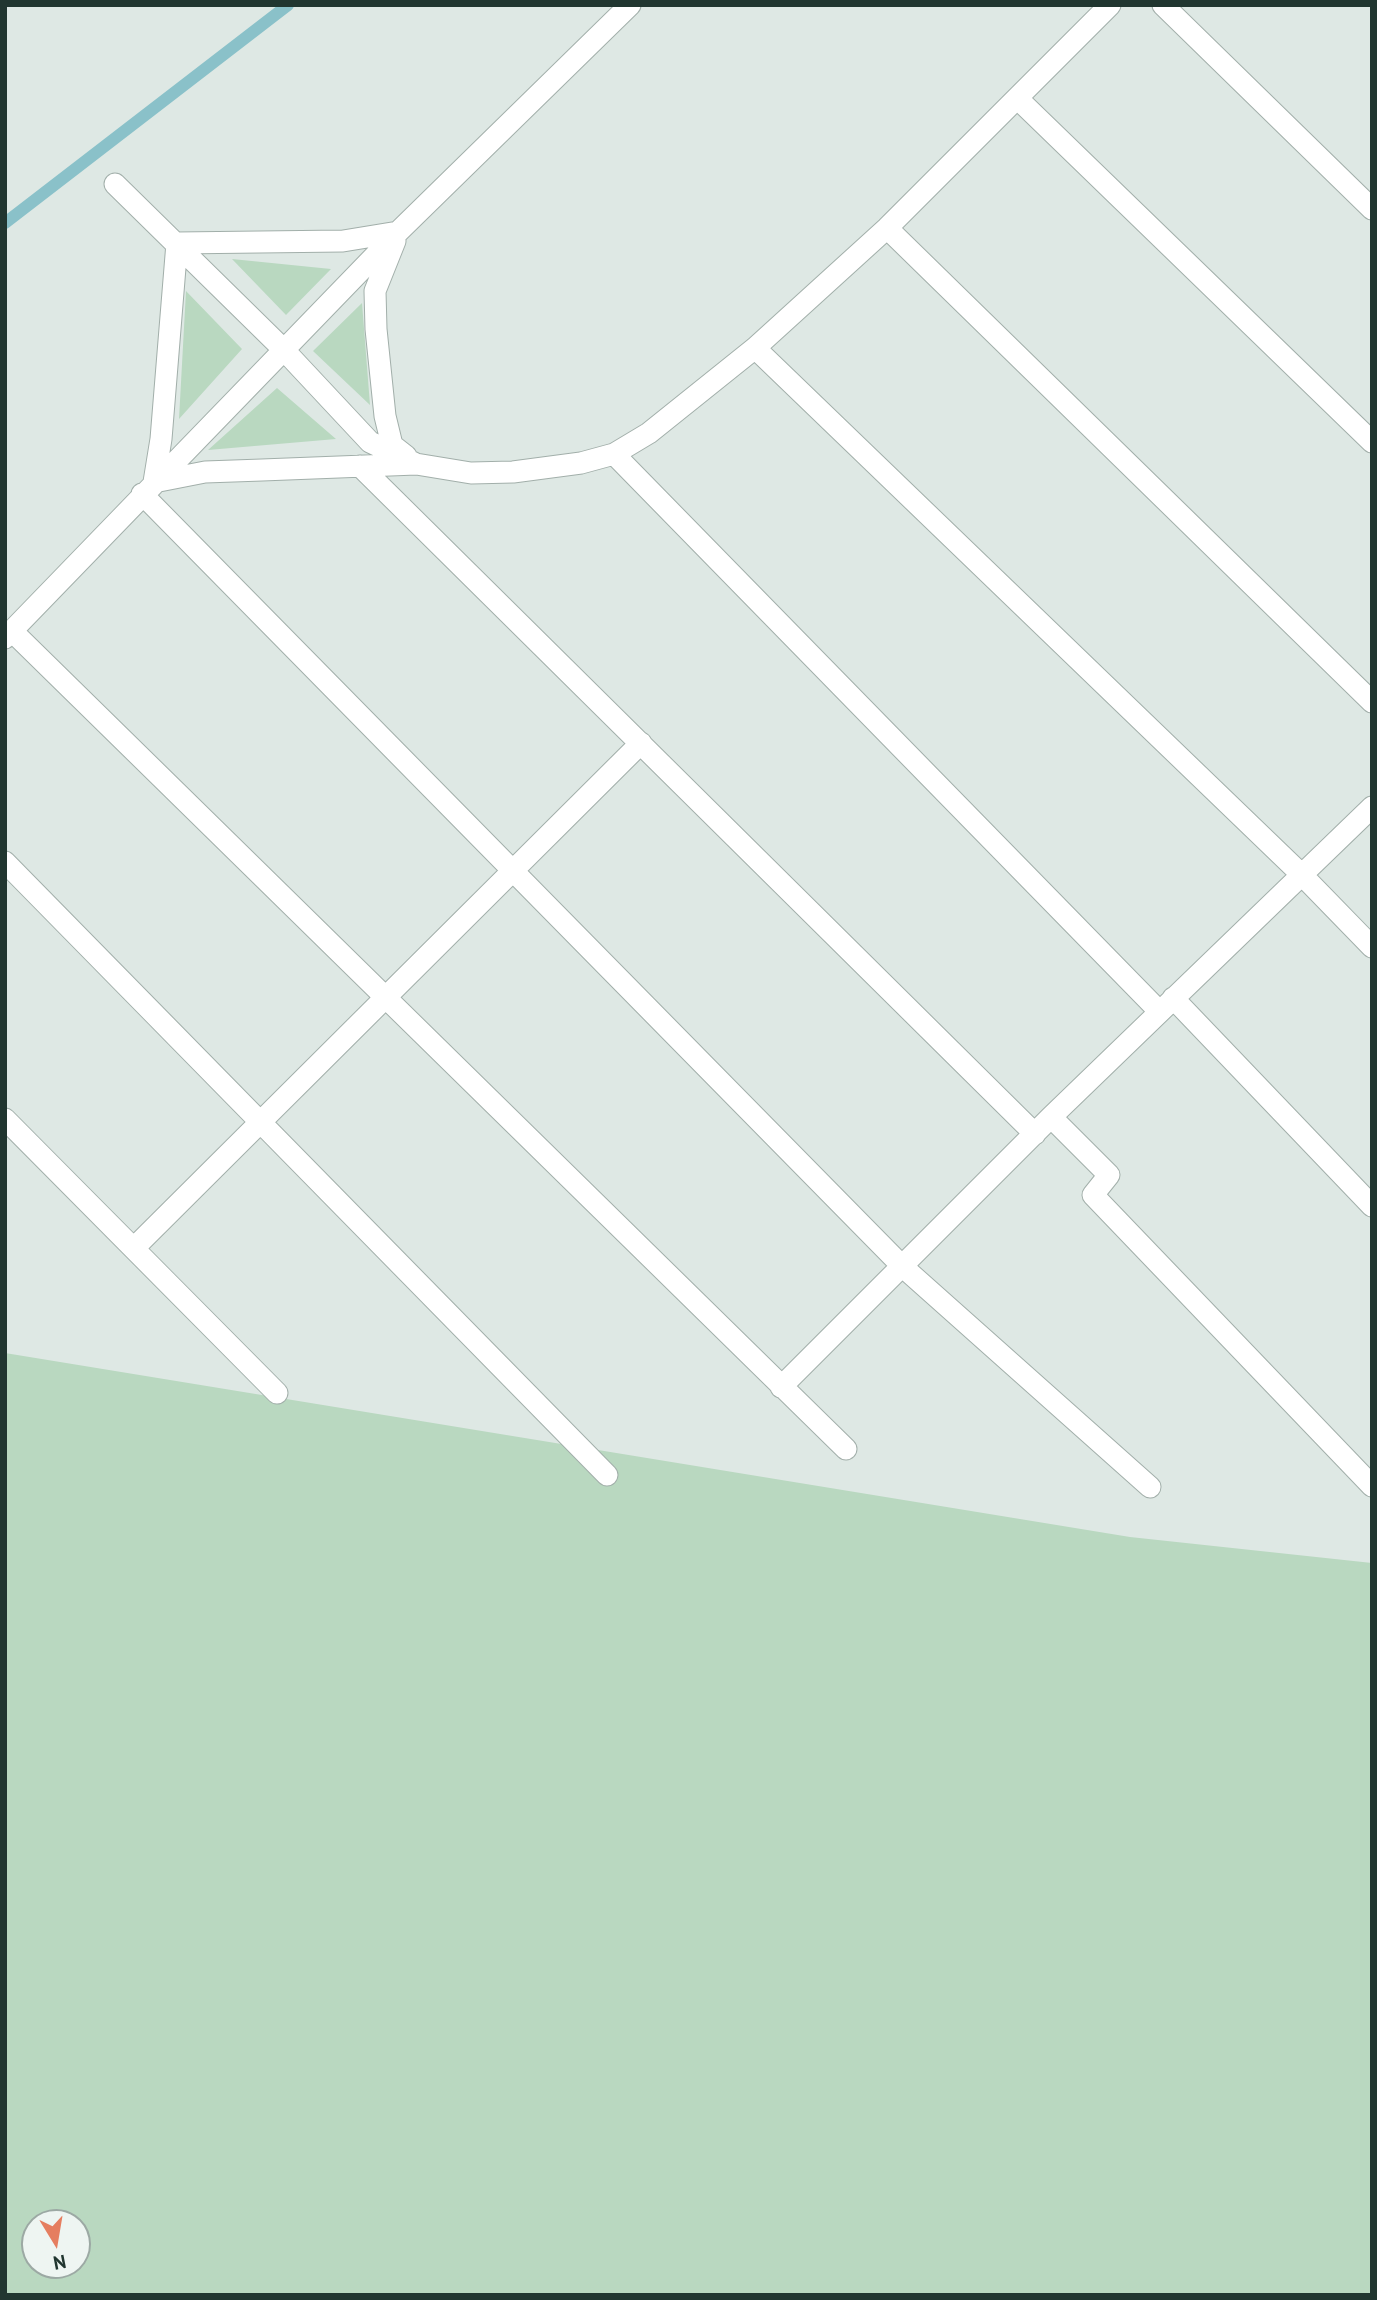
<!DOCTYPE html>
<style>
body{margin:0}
#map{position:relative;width:1377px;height:2300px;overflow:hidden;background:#dee8e4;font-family:"PT Sans",sans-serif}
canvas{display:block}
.frame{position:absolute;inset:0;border:7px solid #213630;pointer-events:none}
.north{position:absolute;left:21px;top:2209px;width:70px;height:70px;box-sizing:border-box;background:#eef5f2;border:2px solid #9ca9a4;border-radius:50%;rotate:169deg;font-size:19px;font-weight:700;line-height:28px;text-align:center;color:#213630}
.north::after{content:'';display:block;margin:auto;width:24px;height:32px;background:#e57e60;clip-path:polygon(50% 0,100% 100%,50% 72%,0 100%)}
</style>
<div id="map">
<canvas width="1377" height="2300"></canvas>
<div class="frame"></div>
<div class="north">N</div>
</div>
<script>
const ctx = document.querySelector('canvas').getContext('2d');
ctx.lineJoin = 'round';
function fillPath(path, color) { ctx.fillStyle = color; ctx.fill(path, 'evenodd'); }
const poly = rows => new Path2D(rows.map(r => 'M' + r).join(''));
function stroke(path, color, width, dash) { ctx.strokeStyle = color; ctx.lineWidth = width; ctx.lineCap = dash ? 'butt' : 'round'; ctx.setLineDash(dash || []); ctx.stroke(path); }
fillPath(poly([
 [232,259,331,269,286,315],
 [186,291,242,349,179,419],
 [362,303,370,405,313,351],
 [277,388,336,439,208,450],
 [5,1353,1130,1537,1372,1563,1372,2295,5,2295],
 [35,2223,77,2223,77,2265,35,2265]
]), '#b9d8c0');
stroke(poly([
 [5,223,288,5]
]), '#8ac1c9', 12);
const minor = poly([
 [1163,5,1372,209],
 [1017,98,1372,442],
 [115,184,283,349,370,442,414,463],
 [887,228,1372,702],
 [395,241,375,291,376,329,385,416,392,445,406,456],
 [177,243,161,439,154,482,205,472,262,470,416,464,471,473,513,472,581,463,614,454,649,433,755,348,887,228,1110,5],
 [177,243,343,241,398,232],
 [755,348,1302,875,1372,947],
 [614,454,1159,1011],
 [360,466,1035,1134],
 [142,494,903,1267,1150,1487],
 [12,631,846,1449],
 [5,638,398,232,630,5],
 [5,862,607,1475],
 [1173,998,1372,1206],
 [1051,1117,1109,1175,1093,1195,1372,1486],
 [5,1119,277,1393],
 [134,1248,641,743],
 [781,1387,1051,1117,1372,807]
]);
stroke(minor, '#a2afaa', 23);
stroke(minor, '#fff', 21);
</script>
